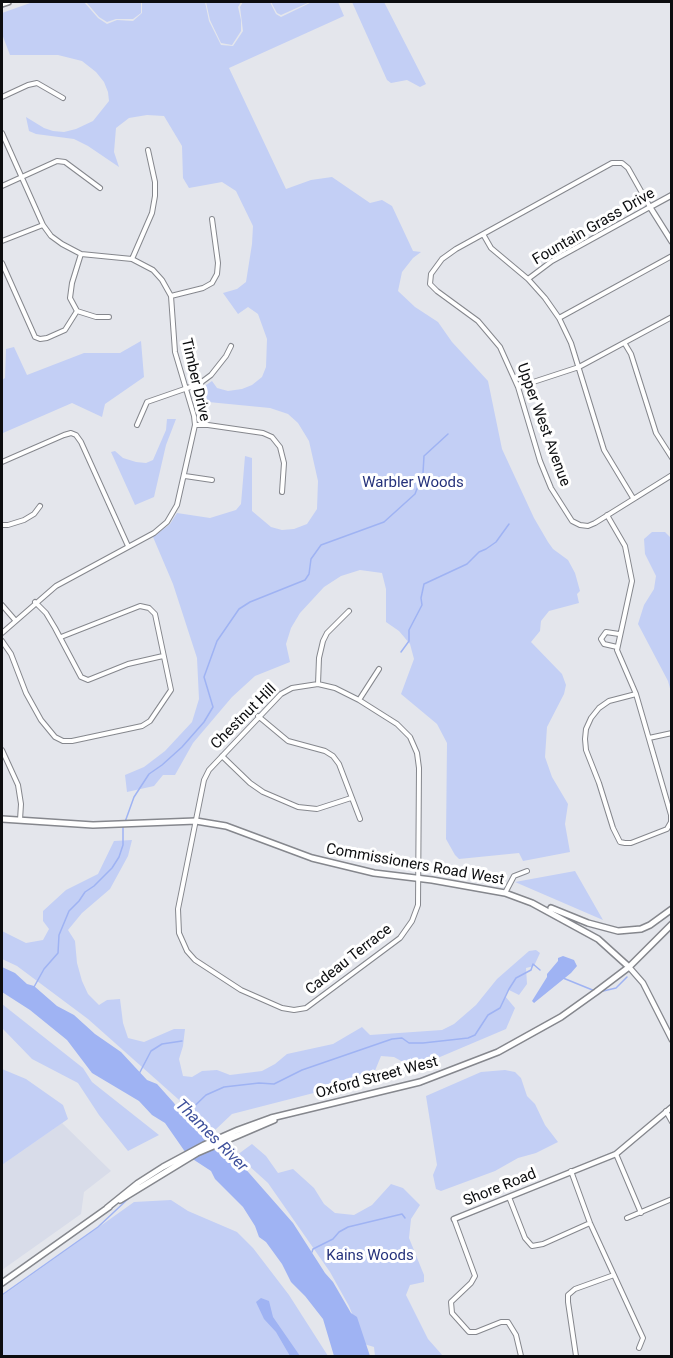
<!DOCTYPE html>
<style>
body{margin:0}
#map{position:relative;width:673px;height:1358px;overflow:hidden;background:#e4e6ec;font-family:Roboto,sans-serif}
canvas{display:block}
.frame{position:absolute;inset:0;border:3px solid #0c0d0f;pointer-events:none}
</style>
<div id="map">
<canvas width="673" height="1358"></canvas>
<div class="frame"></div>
</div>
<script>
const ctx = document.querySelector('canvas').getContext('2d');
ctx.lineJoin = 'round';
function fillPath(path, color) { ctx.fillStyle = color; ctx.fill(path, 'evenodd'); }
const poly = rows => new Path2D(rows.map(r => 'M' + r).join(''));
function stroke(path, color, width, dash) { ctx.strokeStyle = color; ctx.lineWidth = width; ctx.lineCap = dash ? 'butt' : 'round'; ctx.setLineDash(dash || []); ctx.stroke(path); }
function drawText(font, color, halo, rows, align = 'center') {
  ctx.font = font + ' Roboto,sans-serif'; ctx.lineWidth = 6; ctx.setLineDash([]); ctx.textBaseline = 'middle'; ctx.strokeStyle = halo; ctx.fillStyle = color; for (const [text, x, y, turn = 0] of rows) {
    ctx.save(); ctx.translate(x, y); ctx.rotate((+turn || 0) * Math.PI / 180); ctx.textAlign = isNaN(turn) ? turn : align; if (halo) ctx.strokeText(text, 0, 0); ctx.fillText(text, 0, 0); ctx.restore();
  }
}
fillPath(poly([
 [62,1123,111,1171,84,1192,81,1214,2,1270,2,1165]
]), '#d8dce9');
fillPath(poly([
 [33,2,84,2,98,18,107,24,117,20,133,21,142,13,142,2,205,2,209,21,221,45,233,46,243,31,240,7,243,2,270,2,276,14,281,17,312,2,338,2,344,16,229,68,286,189,311,180,332,177,370,203,382,200,392,206,413,251,421,252,413,258,402,272,398,291,415,307,438,322,452,342,488,381,502,449,534,518,548,542,553,549,568,560,575,573,580,591,577,594,579,603,549,611,541,621,540,631,531,642,562,674,566,685,564,694,547,727,545,757,552,777,568,804,565,824,570,852,523,861,519,853,459,859,455,855,446,839,447,743,437,724,401,694,414,659,410,644,399,631,386,622,386,589,382,573,360,570,341,576,324,587,300,613,291,628,286,644,290,662,255,676,232,697,193,743,175,775,163,775,154,786,127,792,125,775,144,767,165,751,192,722,199,699,197,658,173,584,153,537,170,524,177,513,210,518,236,510,241,504,245,456,252,458,252,511,271,527,282,530,294,529,307,524,317,509,318,481,309,441,298,423,288,414,270,408,198,401,196,392,212,381,217,388,228,391,242,389,252,385,262,377,266,367,267,339,258,314,248,307,238,314,223,293,237,289,246,282,252,244,253,226,236,191,222,182,189,188,183,178,182,146,164,116,147,115,129,118,116,128,114,152,119,167,88,146,74,139,36,134,29,131,26,117,44,128,53,131,64,132,76,129,93,121,109,101,108,92,104,82,96,72,82,61,58,55,10,55,2,34,2,13],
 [86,2,141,2,141,13,133,19,116,19,107,22,99,17],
 [206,2,241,2,238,7,241,20,241,31,232,45,221,43,210,20],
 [271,2,310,2,281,15,277,13],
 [352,2,384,2,426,84,420,87,407,80,391,83,387,80],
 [141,341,144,377,105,404,102,417,72,403,3,433,2,380,5,378,6,349,14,347,27,375,84,353,120,353],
 [167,419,176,419,166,445,154,497,135,505,111,452,115,451,123,458,136,462,146,463,153,460,166,430],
 [652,532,665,532,671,538,671,692,668,681,638,624,644,605,654,589,656,576,645,554,644,539],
 [132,840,128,856,110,889,82,913,68,930,75,941,77,963,82,981,88,994,99,1005,107,1000,120,999,123,1023,128,1038,144,1042,174,1029,185,1029,183,1046,179,1059,183,1076,192,1077,202,1071,217,1070,230,1075,262,1071,275,1064,287,1054,333,1044,362,1027,370,1035,442,1030,454,1024,476,1005,497,979,529,951,536,950,540,953,534,966,526,968,527,984,519,995,509,990,505,996,515,1008,506,1029,414,1068,394,1057,381,1056,372,1078,232,1114,214,1131,88,1019,17,966,2,959,2,931,26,943,43,940,49,929,43,921,43,911,66,890,98,874,114,841],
 [575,871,603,920,515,882],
 [2,1004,83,1068,92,1082,159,1135,128,1151,99,1115,78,1083,32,1059,2,1028],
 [2,1069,26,1079,63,1105,68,1119,2,1165],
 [505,1070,515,1072,521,1078,527,1096,535,1104,545,1125,558,1142,536,1153,518,1158,495,1171,441,1191,436,1189,433,1175,437,1165,426,1096,481,1072],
 [252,1144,266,1156,278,1173,293,1169,314,1188,324,1204,335,1213,354,1215,372,1205,391,1184,403,1188,420,1205,411,1219,409,1238,424,1275,424,1282,410,1285,406,1295,428,1339,443,1356,375,1356,374,1347,364,1344,349,1306,330,1272,268,1183,237,1155],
 [171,1200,188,1211,237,1232,253,1248,289,1295,328,1356,2,1356,2,1296,134,1202]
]), '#c3cff5');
fillPath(poly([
 [563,956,574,960,577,966,571,973,534,1003,532,1001,547,977,547,974,558,961,558,958],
 [2,967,15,973,27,984,34,986,57,1006,74,1015,95,1034,121,1052,147,1080,157,1084,174,1103,183,1117,195,1122,208,1136,217,1139,235,1157,293,1223,325,1273,333,1282,351,1313,357,1317,370,1356,334,1356,323,1319,305,1296,291,1282,282,1264,266,1242,259,1237,255,1226,243,1207,215,1179,211,1171,188,1156,165,1123,152,1115,139,1101,92,1073,67,1040,30,1010,2,992],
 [261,1298,269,1301,273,1317,300,1356,290,1356,276,1332,264,1319,256,1302]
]), '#9fb3f3');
stroke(poly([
 [401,652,409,641,409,630,422,605,421,598,424,584,467,564,479,552,486,549,496,542,509,524],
 [125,822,134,797,149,774,162,765,182,747,204,722,213,707,204,677,217,641,239,609,250,602,305,580,309,574,311,559,321,545,384,522,415,494,423,473,424,456,448,434],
 [563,978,595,991],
 [34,987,44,969,58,953,59,935,69,911,79,901,85,892,94,886,112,868,119,857,123,845,123,826],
 [599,992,616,988,627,977],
 [139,1074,151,1051,162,1044,182,1041],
 [182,1118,206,1095,224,1087,259,1083,274,1084,302,1070,392,1039,402,1038,409,1043,423,1043,468,1038,475,1035,488,1015,500,1008,509,989,516,978,531,970,533,964,540,970],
 [312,1252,313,1249,333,1239,339,1232,348,1227,402,1214,405,1218],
 [2,1295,98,1227,130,1197]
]), '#9fb3f3', 1.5);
const minor = poly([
 [2,97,28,85,37,83,63,98],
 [2,133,43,225,51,236,62,244,81,254,132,259,153,270,162,280,171,296,175,352,194,416,195,425,177,505,167,522,154,533,56,586,2,633],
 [2,186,57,161,65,162,100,188],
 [483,234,491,248,528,279,545,298,559,318,571,343,604,450,633,498],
 [2,241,43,225],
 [81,254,72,283,70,298,77,311,96,317,109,317],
 [132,259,152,213,155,196,155,182,148,150],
 [2,263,35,337,40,339,47,338,65,330,77,311],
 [528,279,552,261,650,207,628,168,622,163,612,163,456,249,442,259,431,274,430,284,437,291,478,321,500,347,518,387,540,461,551,488,572,521,580,525,588,526,595,523,672,475],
 [171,296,203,288,212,283,217,274,218,263,212,219],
 [559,318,672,256],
 [625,344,631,354,656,433,672,458],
 [518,387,579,367,672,317],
 [137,425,147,402,199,384,211,375,226,356,231,346],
 [195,425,208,425,263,433,272,437,280,447,284,463,282,492],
 [2,462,64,435,71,433,76,435,81,442,128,546],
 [185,476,212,480],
 [607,515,625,546,632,581,617,650,636,694,671,815,671,822,667,829,631,843,625,843,620,842,613,828,599,783,586,750,585,739,586,729,591,718,599,708,609,701,636,694],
 [2,525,8,525,24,520,34,514,40,506],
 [35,602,46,613,55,628,81,677,88,680,128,664,163,656],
 [2,605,15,620],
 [2,641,11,654,26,693,41,720,55,737,63,741,72,741,142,726,150,721,171,690,155,614,149,608,140,606,61,637],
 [617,647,604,644,601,639,606,632,619,634],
 [318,684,335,688,359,700,397,724,410,737,417,753,419,768,418,905,412,921,400,938,306,1008,294,1010,282,1008,241,990,195,960,187,951,179,933,178,909,204,780,209,770,281,694,292,688,318,684],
 [318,684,319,658,323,641,327,633,349,611],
 [359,700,379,669],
 [258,716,288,741,325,751,333,756,339,764,360,819],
 [649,738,672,733],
 [2,750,18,785,21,804,20,820],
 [222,756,250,783,263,792,298,807,317,809,351,798],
 [505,893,514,876,527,871],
 [666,1111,672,1122],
 [616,1154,641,1213],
 [571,1171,590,1223,643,1338,639,1348],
 [509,1197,525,1238,532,1246,543,1244,590,1223],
 [627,1218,672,1199],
 [454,1219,475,1276,471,1283,451,1302,452,1313,469,1332,476,1332,501,1322,508,1322,516,1335,521,1356],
 [576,1356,568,1302,568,1295,575,1289,614,1275]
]);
const tertiary = poly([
 [672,195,650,207,672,242],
 [629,967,643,983,672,1040],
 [454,1219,616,1154,672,1107]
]);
const secondary = poly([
 [2,4,8,2],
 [2,819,93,825,196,821,226,826,312,858,374,873,432,880,505,893,532,903,598,939,629,967],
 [551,908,588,923,618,931,641,929,650,925,672,909],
 [120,1200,197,1153,274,1120],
 [107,1208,138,1183,163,1167,204,1145,238,1130,271,1118,420,1082,498,1052,561,1017,596,992,629,967,672,924],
 [2,1283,109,1207]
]);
stroke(minor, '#85878d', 6);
stroke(tertiary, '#85878d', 7);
stroke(secondary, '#85878d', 8);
stroke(minor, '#fff', 4);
stroke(tertiary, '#fff', 4.5);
stroke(secondary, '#fff', 5);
drawText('15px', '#0c0d0f', '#fff', [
 ["Fountain Grass Drive",594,227,-30],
 ["Timber Drive",195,380,77],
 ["Upper West Avenue",543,425,70],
 ["Chestnut Hill",244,717,-45],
 ["Commissioners Road West",415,865,10],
 ["Cadeau Terrace",349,960,-38],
 ["Oxford Street West",377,1078,-15],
 ["Shore Road",500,1188,-22]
]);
drawText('15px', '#25327b', '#fff', [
 ["Warbler Woods",413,483],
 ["Kains Woods",370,1256]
]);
drawText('italic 16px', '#3e509b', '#fff', [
 ["Thames River",211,1136,45]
]);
</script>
